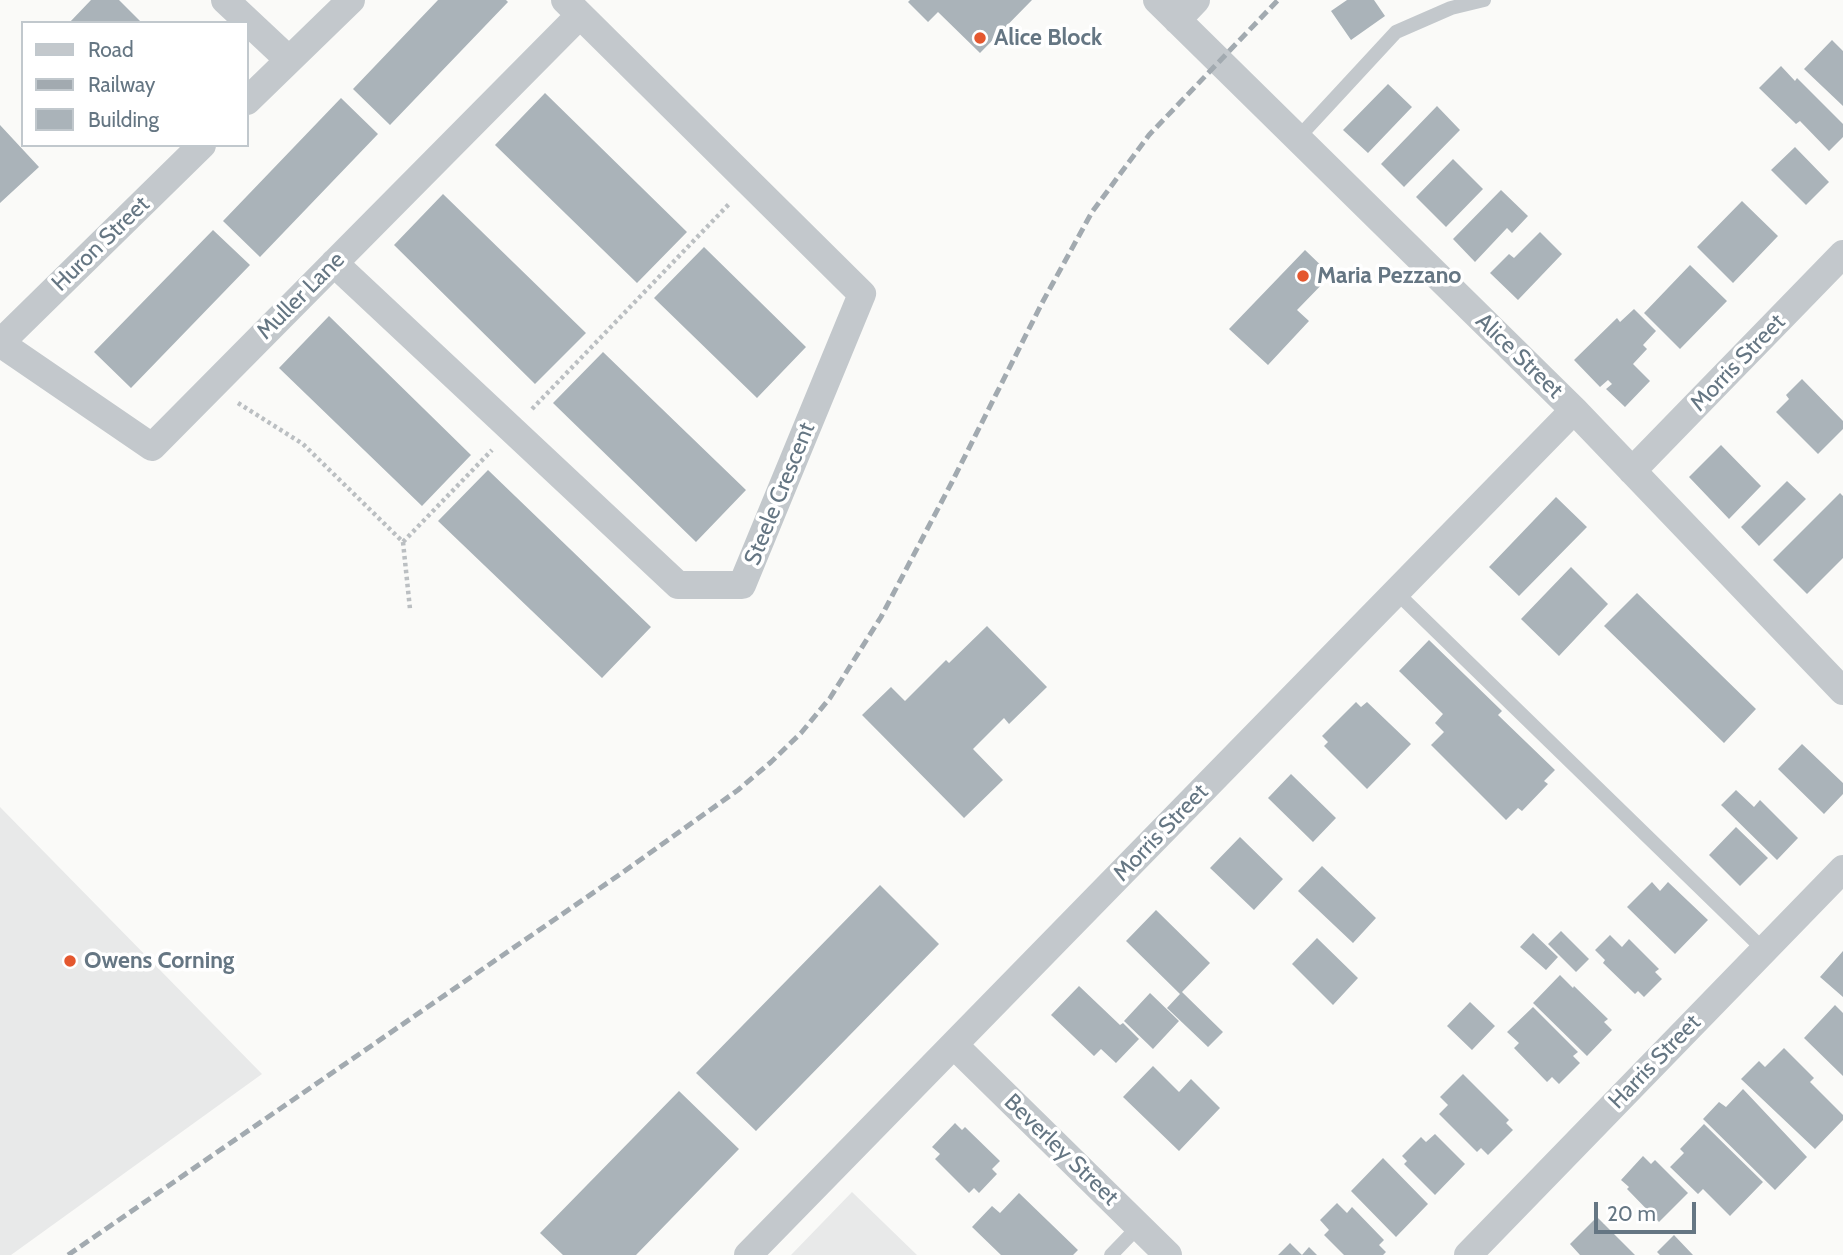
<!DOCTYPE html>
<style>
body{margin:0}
#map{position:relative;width:1843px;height:1255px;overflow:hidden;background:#fafaf8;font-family:Cabin,sans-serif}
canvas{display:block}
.legend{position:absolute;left:21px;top:21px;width:228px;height:126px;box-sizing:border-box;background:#fff;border:2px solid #c1c8cd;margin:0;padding:9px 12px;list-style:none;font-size:21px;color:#657683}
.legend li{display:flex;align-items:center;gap:14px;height:35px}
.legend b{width:35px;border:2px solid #c1c8cd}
.scale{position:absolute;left:1594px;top:1202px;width:102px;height:32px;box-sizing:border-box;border:4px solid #657683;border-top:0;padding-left:9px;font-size:21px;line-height:24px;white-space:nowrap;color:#657683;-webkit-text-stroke:5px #fff;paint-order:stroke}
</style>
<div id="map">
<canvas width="1843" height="1255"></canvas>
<ul class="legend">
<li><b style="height:9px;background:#c3c8cc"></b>Road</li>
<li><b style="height:9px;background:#a2aab0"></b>Railway</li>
<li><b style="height:19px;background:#aab3b9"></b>Building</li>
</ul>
<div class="scale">20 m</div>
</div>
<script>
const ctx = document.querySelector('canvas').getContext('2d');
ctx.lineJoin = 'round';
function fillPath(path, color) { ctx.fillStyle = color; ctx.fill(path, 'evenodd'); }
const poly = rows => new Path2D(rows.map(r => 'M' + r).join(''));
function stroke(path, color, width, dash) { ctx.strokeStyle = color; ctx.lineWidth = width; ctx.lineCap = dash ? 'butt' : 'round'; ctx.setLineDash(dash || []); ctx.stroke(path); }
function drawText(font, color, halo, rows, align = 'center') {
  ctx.font = font + ' Cabin,sans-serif'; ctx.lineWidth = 7; ctx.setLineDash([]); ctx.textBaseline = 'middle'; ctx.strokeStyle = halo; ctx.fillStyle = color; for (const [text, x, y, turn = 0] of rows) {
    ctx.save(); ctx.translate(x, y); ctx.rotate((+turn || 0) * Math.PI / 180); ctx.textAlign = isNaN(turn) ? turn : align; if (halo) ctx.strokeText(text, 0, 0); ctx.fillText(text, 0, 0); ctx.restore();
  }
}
fillPath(poly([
 [0,807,262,1074,11,1255,0,1255],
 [852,1192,917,1255,791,1255]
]), '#e8e9e9');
fillPath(poly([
 [91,0,119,0,142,23,69,23],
 [438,0,506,0,508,2,390,125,353,89],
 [910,0,1032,0,980,53,938,12,928,22,908,2],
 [1347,0,1374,0,1385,16,1351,40,1331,11],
 [1832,40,1843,51,1843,106,1804,69],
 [1781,66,1795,81,1797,78,1843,124,1843,137,1829,151,1800,121,1796,124,1759,88],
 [1388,84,1412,107,1368,153,1343,130],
 [545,93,687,232,637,283,495,145],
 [341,98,378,134,260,257,223,221],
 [1437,106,1460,130,1404,187,1381,164],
 [0,125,39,167,0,203],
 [1795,147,1829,182,1806,205,1771,170],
 [1453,159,1483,189,1446,227,1416,197],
 [1501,190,1528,216,1512,233,1507,228,1475,262,1453,239],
 [443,194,586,333,535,384,394,245],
 [1742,201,1778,236,1733,283,1697,247],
 [213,230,250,265,131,388,94,352],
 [1540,232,1562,254,1518,300,1490,273,1509,254,1514,258],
 [704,247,806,347,757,398,654,298],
 [1305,250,1331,275,1297,310,1309,321,1268,365,1229,329],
 [1690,265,1727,301,1680,349,1644,313],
 [1634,309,1656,331,1643,345,1647,349,1633,364,1650,381,1625,407,1606,389,1612,384,1608,380,1600,387,1574,360,1617,318,1620,322],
 [329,316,471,455,422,506,279,368],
 [603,352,746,490,696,542,553,403],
 [1802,379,1843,421,1843,429,1818,454,1776,412,1789,399,1786,395],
 [1721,445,1761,486,1729,519,1689,477],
 [488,470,651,627,602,678,438,521],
 [1787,481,1806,499,1759,546,1741,527],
 [1840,493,1843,496,1843,558,1807,594,1773,560],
 [1556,497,1587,527,1519,596,1489,567],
 [1571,567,1608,604,1559,656,1521,619],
 [1637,593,1756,709,1724,743,1604,626],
 [987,626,1047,687,1009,724,1004,718,973,749,1003,780,964,818,862,715,891,687,905,701,946,660,949,663],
 [1429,640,1502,711,1498,715,1555,770,1544,781,1548,784,1522,811,1518,808,1506,820,1431,745,1444,732,1435,723,1443,714,1399,671],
 [1356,702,1361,707,1367,702,1411,744,1367,789,1324,746,1328,742,1322,736],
 [1802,744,1843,783,1843,794,1824,814,1778,769],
 [1291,774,1336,818,1313,842,1268,798],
 [1736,790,1754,807,1760,800,1798,838,1777,860,1721,805],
 [1736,827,1768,858,1740,886,1709,855],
 [1240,837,1283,879,1254,910,1210,868],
 [1322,866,1376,918,1353,943,1298,891],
 [1652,882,1660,891,1668,882,1708,920,1675,954,1627,907],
 [880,885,939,944,756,1131,696,1073],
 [1156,910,1210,963,1182,992,1223,1032,1208,1047,1167,1008,1180,994,1126,941],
 [1561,931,1589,959,1576,972,1548,944],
 [1533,933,1558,957,1546,970,1520,947],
 [1610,935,1622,947,1629,939,1659,969,1655,972,1662,979,1644,997,1638,991,1635,994,1603,963,1605,960,1595,950],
 [1317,938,1358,978,1333,1005,1292,964],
 [1843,951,1843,997,1820,977],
 [1560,975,1573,988,1574,986,1608,1019,1604,1022,1612,1030,1587,1056,1533,1003],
 [1079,986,1120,1025,1123,1023,1139,1039,1116,1063,1101,1049,1094,1056,1051,1015],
 [1150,993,1179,1021,1153,1049,1124,1021],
 [1470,1002,1495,1026,1472,1050,1447,1026],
 [1835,1005,1843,1013,1843,1076,1804,1038],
 [1533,1007,1578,1052,1573,1056,1580,1063,1559,1084,1552,1077,1547,1082,1514,1048,1519,1043,1507,1032],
 [1784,1048,1814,1078,1810,1082,1843,1115,1843,1120,1815,1149,1741,1079,1759,1061,1765,1067],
 [1153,1066,1179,1092,1191,1079,1220,1108,1179,1151,1123,1097],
 [1463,1074,1509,1120,1506,1123,1513,1130,1488,1155,1481,1148,1477,1152,1439,1114,1448,1105,1440,1097],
 [1743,1089,1807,1157,1775,1190,1703,1119,1719,1102,1726,1107],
 [679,1091,739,1149,636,1255,563,1255,540,1233],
 [955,1123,962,1130,965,1127,1000,1161,992,1169,997,1174,979,1193,974,1188,969,1193,935,1159,940,1154,932,1147],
 [1704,1124,1763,1182,1730,1216,1703,1189,1698,1194,1670,1167,1684,1153,1680,1149],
 [1435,1134,1465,1164,1435,1195,1404,1164,1407,1161,1402,1156,1421,1137,1426,1142],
 [1643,1156,1651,1164,1655,1160,1688,1193,1659,1222,1627,1189,1629,1187,1621,1180],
 [1383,1158,1428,1204,1396,1237,1351,1191],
 [1019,1193,1078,1250,1073,1255,1001,1255,972,1227,992,1206,1000,1213],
 [1337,1203,1347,1213,1352,1207,1384,1240,1379,1245,1386,1252,1383,1255,1344,1255,1324,1235,1329,1230,1320,1220],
 [1597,1217,1635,1255,1580,1255,1570,1244],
 [1674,1235,1693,1255,1660,1255,1657,1252],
 [1290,1243,1302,1255,1309,1247,1317,1255,1278,1255]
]), '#aab3b9');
stroke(poly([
 [238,403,303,444,403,542,492,450],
 [532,409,730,203],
 [403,542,410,609]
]), '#bbbfc2', 4.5, [3.5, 3.5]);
stroke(poly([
 [1297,139,1396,32,1451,8,1484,0],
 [1396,592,1764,950],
 [1111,1255,1139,1226]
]), '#c3c8cc', 14);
stroke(poly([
 [225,0,289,60],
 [1157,0,1574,410,1843,691],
 [1177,20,1196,0],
 [247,101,351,0],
 [202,145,0,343,152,447,580,15],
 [334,263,678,585,742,585,862,294,565,0],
 [1632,471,1843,254],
 [954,1045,1168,1255],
 [748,1255,1574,410],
 [1468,1255,1843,869]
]), '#c3c8cc', 28);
stroke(poly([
 [68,1255,619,875,738,790,771,762,801,733,830,698,881,617,952,482,1042,303,1092,212,1149,135,1278,0]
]), '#a2aab0', 5, [10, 5]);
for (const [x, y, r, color] of [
 [980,38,7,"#e4572e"],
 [1303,276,7,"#e4572e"],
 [70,961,7,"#e4572e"]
]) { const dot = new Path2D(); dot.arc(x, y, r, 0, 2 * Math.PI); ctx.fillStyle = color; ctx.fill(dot); stroke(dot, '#fff', 2.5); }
drawText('bold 23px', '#657683', '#fff', [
 ["Alice Block",994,38],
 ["Maria Pezzano",1317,276],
 ["Owens Corning",84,961]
], 'left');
drawText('23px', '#657683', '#fff', [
 ["Huron Street",101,244,-44],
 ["Muller Lane",301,296,-45],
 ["Alice Street",1519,356,44],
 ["Morris Street",1738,363,-46],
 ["Steele Crescent",780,494,-68],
 ["Morris Street",1161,833,-46],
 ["Harris Street",1655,1062,-46],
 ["Beverley Street",1061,1150,44]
]);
</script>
